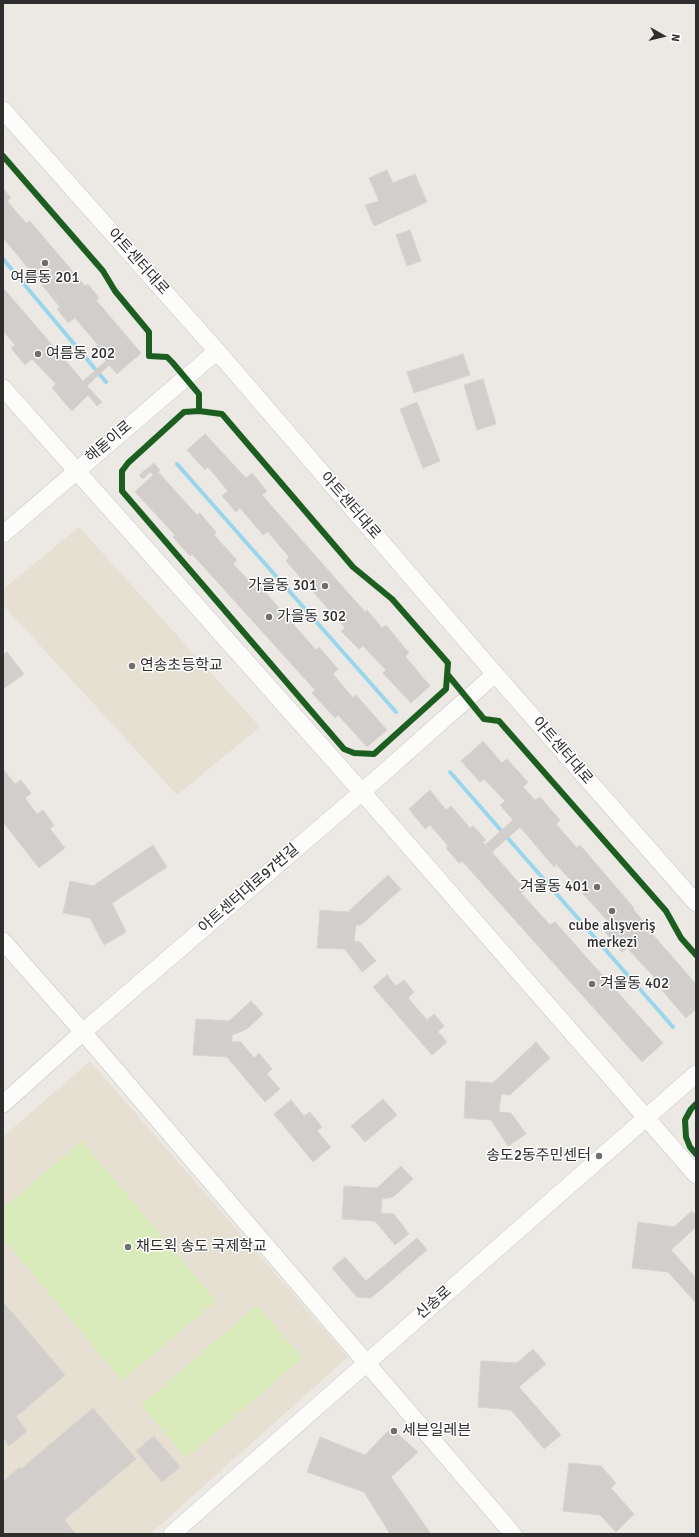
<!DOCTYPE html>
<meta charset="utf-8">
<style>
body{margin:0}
#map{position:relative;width:699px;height:1537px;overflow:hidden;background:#ece8e4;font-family:Signika,sans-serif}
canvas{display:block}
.frame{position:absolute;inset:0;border:4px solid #2e2e2e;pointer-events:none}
.north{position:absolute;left:643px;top:16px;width:40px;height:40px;-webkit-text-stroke:3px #fff;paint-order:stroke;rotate:98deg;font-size:11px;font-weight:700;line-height:16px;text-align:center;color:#2e2e2e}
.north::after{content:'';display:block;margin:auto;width:14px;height:18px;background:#2e2e2e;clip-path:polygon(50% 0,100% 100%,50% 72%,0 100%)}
</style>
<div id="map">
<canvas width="699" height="1537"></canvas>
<div class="frame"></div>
<div class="north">N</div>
</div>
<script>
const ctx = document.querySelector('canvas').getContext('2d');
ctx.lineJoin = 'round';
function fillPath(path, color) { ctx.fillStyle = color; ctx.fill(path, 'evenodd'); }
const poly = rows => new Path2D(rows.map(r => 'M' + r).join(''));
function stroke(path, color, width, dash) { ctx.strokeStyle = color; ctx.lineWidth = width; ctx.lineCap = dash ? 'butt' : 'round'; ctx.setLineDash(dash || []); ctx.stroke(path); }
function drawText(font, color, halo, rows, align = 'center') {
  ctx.font = font + ' Signika,"Noto Sans KR",sans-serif'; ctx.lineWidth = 3; ctx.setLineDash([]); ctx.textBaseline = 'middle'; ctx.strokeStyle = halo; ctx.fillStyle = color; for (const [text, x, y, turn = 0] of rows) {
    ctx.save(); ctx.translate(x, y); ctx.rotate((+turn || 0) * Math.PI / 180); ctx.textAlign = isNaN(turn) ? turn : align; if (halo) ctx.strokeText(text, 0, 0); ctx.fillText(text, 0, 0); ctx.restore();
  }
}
fillPath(poly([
 [79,527,260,727,177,795,3,605,3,589],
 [90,1061,348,1357,150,1534,3,1534,3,1137]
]), '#e6e0d3');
fillPath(poly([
 [82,1141,216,1301,122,1381,3,1238,3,1208],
 [257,1305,303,1358,186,1458,141,1405]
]), '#d9eabb');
stroke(poly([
 [3,259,106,382],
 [177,464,396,712],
 [450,772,673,1027]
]), '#99d6ec', 4);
const building = poly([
 [387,170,393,183,415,174,427,202,374,226,365,205,379,201,369,178,387,170],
 [3,188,11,198,7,201,26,223,30,221,85,286,88,284,99,298,96,300,141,353,117,374,94,347,98,345,75,318,68,323,57,309,60,307,5,240,3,241,3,188],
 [410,230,421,261,407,266,396,235,410,230],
 [5,290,83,381,106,361,109,365,87,386,102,402,97,406,88,395,72,411,52,388,56,384,32,359,25,365,11,348,15,345,3,331,3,291,5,290],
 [463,354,470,375,414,393,407,372,463,354],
 [483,379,496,424,477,430,464,385,483,379],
 [417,402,440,461,423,468,400,409,417,402],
 [205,434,246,478,252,473,267,491,262,495,365,612,367,610,382,628,386,625,409,653,405,656,430,686,411,703,383,673,386,670,363,646,359,649,341,631,345,628,286,561,289,557,268,532,263,535,240,508,236,512,222,496,228,491,208,467,205,470,187,450,205,434],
 [154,463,160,470,158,472,197,515,200,513,216,532,214,535,237,560,233,564,256,588,259,585,316,650,319,647,338,669,333,674,353,698,356,695,387,730,367,747,338,715,335,718,312,693,315,690,192,554,190,556,173,537,175,535,135,492,153,475,150,472,143,479,139,475,154,463],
 [7,652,24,674,3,689,3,655,7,652],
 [483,741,502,763,507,759,528,782,523,787,535,800,540,797,560,820,556,824,577,848,580,845,634,908,633,909,649,928,648,929,696,984,696,1009,686,1018,653,980,655,978,627,948,622,952,605,932,612,926,556,864,554,867,520,827,492,852,485,845,513,820,500,805,505,801,484,779,480,782,461,761,483,741],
 [3,769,15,784,21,780,31,793,25,798,37,814,43,810,54,825,50,829,65,848,39,868,3,822,3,769],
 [430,790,446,810,451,806,470,828,473,826,486,840,483,842,525,890,521,893,550,925,555,922,663,1043,642,1062,462,861,459,863,446,848,448,846,430,825,425,829,409,809,430,790],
 [153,845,167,867,112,903,126,932,104,945,90,918,63,913,70,881,93,886,153,845],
 [388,875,401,889,361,925,356,925,354,941,360,942,376,961,362,972,345,949,317,948,320,910,348,912,388,875],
 [387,975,396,986,404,980,414,992,408,998,427,1020,434,1014,444,1026,438,1032,447,1042,432,1055,373,987,387,975],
 [251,1001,263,1014,247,1029,232,1035,232,1042,241,1042,254,1058,259,1053,272,1069,267,1074,280,1089,265,1102,227,1057,193,1055,196,1019,229,1021,251,1001],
 [536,1042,550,1058,510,1095,501,1094,499,1112,511,1113,526,1134,508,1146,491,1120,464,1118,466,1081,493,1083,536,1042],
 [383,1099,397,1115,365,1142,351,1126,383,1099],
 [291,1100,304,1116,310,1112,322,1127,317,1131,331,1147,313,1162,274,1114,291,1100],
 [401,1166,413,1179,393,1197,382,1199,381,1213,394,1214,409,1234,395,1245,375,1221,342,1219,344,1186,377,1188,401,1166],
 [692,1211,696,1216,696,1227,671,1250,696,1278,696,1303,668,1272,632,1268,638,1222,674,1227,692,1211],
 [417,1238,427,1250,371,1298,357,1297,332,1268,345,1257,366,1281,417,1238],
 [4,1303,65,1375,16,1417,27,1431,9,1446,3,1438,3,1304,4,1303],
 [533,1349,546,1364,519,1387,561,1435,544,1449,511,1410,478,1407,481,1361,517,1363,533,1349],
 [93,1408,136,1459,64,1520,76,1534,3,1534,3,1482,20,1467,21,1469,93,1408],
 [391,1428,418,1452,391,1477,431,1534,390,1534,364,1492,307,1472,320,1437,365,1455,391,1428],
 [154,1436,180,1467,162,1482,136,1451,154,1436],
 [569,1463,601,1466,616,1483,611,1488,634,1514,616,1532,600,1515,563,1511,569,1463]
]);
fillPath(building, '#d1cecb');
stroke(building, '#d7d4d0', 1);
const minor = poly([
 [3,110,217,351,495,674,696,903],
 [3,388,362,792,696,1175],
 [3,534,217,351],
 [3,941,83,1032,513,1534],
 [3,1104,83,1032,362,792,495,674],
 [172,1534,696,1074]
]);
stroke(minor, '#c5c4c5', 18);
stroke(minor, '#fcfcfb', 17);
stroke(poly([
 [3,156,103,271,115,291,149,332,149,356,167,357,172,362,199,394,199,411,222,414,353,567,392,599,448,663,446,689,374,754,354,753,344,749,122,491,122,471,128,463,184,412,199,411],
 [448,675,484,719,499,721,666,911,681,938,696,955],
 [696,1104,691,1109,685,1120,686,1137,690,1147,696,1154]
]), '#1b5e20', 6);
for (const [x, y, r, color] of [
 [45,263,4,"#706f6e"],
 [38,354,4,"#706f6e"],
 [325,586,4,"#706f6e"],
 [269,617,4,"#706f6e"],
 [132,666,4,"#706f6e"],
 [597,887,4,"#706f6e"],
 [612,911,4,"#706f6e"],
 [592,984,4,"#706f6e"],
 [599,1156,4,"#706f6e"],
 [128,1247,4,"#706f6e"],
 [394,1431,4,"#706f6e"]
]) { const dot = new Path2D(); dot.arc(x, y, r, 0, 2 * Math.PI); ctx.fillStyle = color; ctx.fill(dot); stroke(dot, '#fff', 1.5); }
drawText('15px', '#2e2e2e', '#fff', [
 ["아트센터대로",138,262,48],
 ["해돋이로",109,442,-40],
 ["아트센터대로",350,506,49],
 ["아트센터대로",562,751,49],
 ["아트센터대로97번길",249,889,-41],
 ["신송로",434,1303,-41]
]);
drawText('15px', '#2e2e2e', '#fff', [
 ["여름동 201",45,278,"center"],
 ["여름동 202",46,354],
 ["가을동 301",317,586,"right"],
 ["가을동 302",277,617],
 ["연송초등학교",140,666],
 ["겨울동 401",589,887,"right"],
 ["cube alışveriş",612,926,"center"],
 ["merkezi",612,943,"center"],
 ["겨울동 402",600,984],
 ["송도2동주민센터",591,1156,"right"],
 ["채드윅 송도 국제학교",136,1247],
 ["세븐일레븐",402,1431]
], 'left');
</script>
